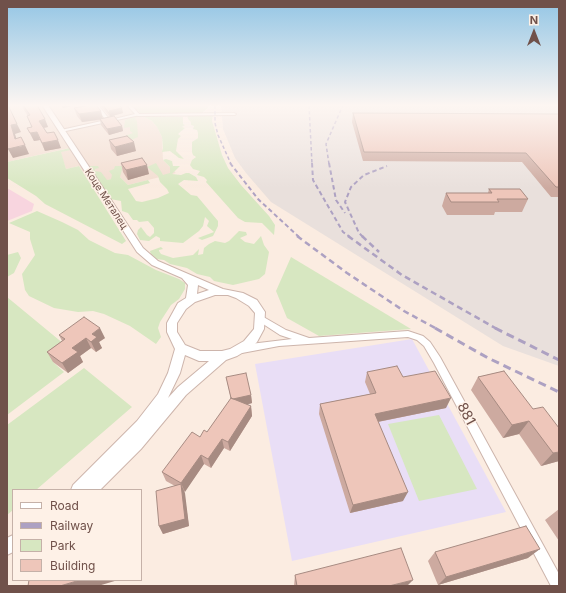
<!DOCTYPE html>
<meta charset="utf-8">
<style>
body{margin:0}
#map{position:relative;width:566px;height:593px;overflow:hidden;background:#fbece1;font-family:Inter,sans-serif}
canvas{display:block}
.frame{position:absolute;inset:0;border:8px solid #70514a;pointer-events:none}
.legend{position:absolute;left:12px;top:489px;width:130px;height:92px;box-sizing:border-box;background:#fef1e7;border:1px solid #c5b1a8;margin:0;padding:5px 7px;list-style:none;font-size:12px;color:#70514a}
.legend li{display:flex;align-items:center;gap:8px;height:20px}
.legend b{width:20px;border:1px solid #c5b1a8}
.north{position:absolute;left:514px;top:12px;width:40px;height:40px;-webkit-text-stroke:3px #fef1e7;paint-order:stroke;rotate:0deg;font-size:11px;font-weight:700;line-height:16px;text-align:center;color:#70514a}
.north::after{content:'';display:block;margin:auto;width:14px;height:18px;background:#70514a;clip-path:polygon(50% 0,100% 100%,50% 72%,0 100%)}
</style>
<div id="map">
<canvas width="566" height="593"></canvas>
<div class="frame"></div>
<ul class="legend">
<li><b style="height:5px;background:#fff"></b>Road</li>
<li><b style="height:5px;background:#ada1c2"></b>Railway</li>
<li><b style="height:11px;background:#d7e7c1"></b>Park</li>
<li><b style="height:11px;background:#eec6ba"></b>Building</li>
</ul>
<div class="north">N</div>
</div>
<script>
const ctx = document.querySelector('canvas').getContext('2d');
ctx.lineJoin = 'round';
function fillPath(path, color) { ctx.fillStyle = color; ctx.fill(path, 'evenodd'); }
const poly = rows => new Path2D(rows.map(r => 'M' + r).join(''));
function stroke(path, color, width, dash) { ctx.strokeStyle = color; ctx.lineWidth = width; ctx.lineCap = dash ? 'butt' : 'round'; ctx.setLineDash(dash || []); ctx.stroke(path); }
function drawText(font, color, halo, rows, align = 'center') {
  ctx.font = font + ' Inter,sans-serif'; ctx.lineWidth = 3; ctx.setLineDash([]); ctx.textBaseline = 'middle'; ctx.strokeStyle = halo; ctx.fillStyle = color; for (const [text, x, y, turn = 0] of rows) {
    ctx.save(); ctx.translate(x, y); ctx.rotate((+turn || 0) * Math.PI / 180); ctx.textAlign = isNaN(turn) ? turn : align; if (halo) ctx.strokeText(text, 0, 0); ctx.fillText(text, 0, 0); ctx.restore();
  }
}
fillPath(poly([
 [7,105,133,105,144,117,152,121,157,127,162,137,163,160,176,173,128,185,120,177,91,184,79,166,66,169,60,152,69,148,7,162]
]), '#f2ddd0');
fillPath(poly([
 [221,105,559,105,559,366,503,346,271,202,246,173,235,158,223,129]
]), '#e9e0dc');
fillPath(poly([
 [412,339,506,512,292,561,255,364]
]), '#e9def6');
fillPath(poly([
 [7,188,34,204,32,211,7,221]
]), '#f8d5df');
fillPath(poly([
 [133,105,208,105,208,108,202,113,141,114],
 [215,112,215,113,213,114,212,121,222,155,228,168,241,185,269,216,275,225,274,235,262,223,245,222,238,218,206,182,207,180,204,177,197,175,200,171,193,169,190,165,192,160,196,157,193,155,192,152,192,142,198,138,198,133,197,130,193,129,194,126,191,125,191,122,188,119,187,114],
 [145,116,183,117,183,124,185,125,182,127,185,128,178,134,181,136,178,139,176,151,184,159,179,158,170,151,162,152,163,148,162,137,157,127,152,121,144,117],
 [137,117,135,119,137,121,138,137,131,140,130,138,125,138,125,136,133,133,130,131,130,127,124,128,125,120,130,118],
 [70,148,71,150,61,152,66,169,79,166,126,241,122,244,45,204,36,196,7,178,7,162],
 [166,159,172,161,173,166,180,166,172,174,181,175,186,173,189,173,196,177,198,181,184,180,178,184,191,195,197,196,218,221,218,226,213,236,202,240,198,238,214,232,207,226,209,221,205,217,203,226,199,231,183,243,160,241,160,238,156,236,149,241,140,240,137,234,138,230,141,227,147,235,150,237,154,233,154,228,148,221,139,222,137,220,133,220,128,213,122,211,121,201,110,199,89,168,90,166,98,166,99,168,95,169,95,171,101,172,107,180,111,179,112,175,109,171,114,169,115,166,123,166,120,177,128,185,148,180,150,183,128,189,136,201,142,202,158,198,169,193,167,189,160,182,158,176,147,167,156,163,163,175,170,173,170,167,163,160],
 [37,211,62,222,78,230,89,240,115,253,128,255,156,270,179,279,185,283,185,289,179,299,171,305,160,322,158,328,161,337,156,344,130,326,104,314,93,311,78,312,54,308,29,296,25,290,22,274,35,255,30,239,30,232,9,223],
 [239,231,246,232,247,235,240,238,245,242,254,244,261,236,264,245,269,252,265,274,259,279,233,285,214,281,210,277,197,274,187,268,170,264,164,260,156,259,151,255,150,251,161,247,163,249,159,250,159,251,161,254,173,258,193,255,199,249,198,255,203,254,204,248,209,244,215,241,225,243,229,241],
 [18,252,21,258,14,273,7,277,7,255],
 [291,257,411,329,319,336,287,318,276,291],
 [7,297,70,349,53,362,64,372,7,415],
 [84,368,132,407,36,490,13,490,13,510,7,515,7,425],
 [439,415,477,489,419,501,388,424]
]), '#d7e7c1');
const pedestrian = poly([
 [234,113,236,114,235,115,138,116,136,115,138,114,234,113]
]);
const minor = poly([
 [94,105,98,105,110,120,135,114,127,105,131,105,140,115,61,132,61,130,106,120,94,105],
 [260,315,286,330,309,338,408,331,423,336,430,342,440,357,559,574,559,586,551,586,434,363,424,346,417,340,408,337,279,346,242,353,239,351,237,349,239,347,242,345,292,339,280,335,257,320,256,318,257,316,260,315]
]);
const tertiary = poly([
 [42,105,48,105,143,248,158,261,223,289,243,293,257,300,265,312,264,329,257,342,252,347,237,356,226,360,186,395,141,449,100,490,71,490,73,485,137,421,158,394,168,373,175,349,167,332,167,323,178,303,186,298,188,285,182,278,152,265,137,252,42,105],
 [198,285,209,290,197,294,198,285],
 [215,295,228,295,236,298,249,306,255,313,254,329,244,341,230,349,222,351,200,351,185,345,177,332,177,323,186,309,195,302,215,295],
 [185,355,199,361,209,361,178,387,168,398,180,373,185,355],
 [13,535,13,552,7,555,7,538,13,535]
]);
stroke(pedestrian, '#cdb5ac', 2);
stroke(minor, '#cdb5ac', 2);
stroke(tertiary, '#cdb5ac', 2);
fillPath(pedestrian, '#fff');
fillPath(minor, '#fff');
fillPath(tertiary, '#fff');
stroke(poly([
 [215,105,215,123,218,135,231,164],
 [309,105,312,164],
 [329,164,326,144,343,105]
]), '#ada1c2', 1.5, [3.5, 2.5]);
stroke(poly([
 [230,163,258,199,299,237],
 [312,163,313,180,343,232,350,237],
 [329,163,336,200,345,213],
 [363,237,359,233,345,202,351,187,364,175,387,166]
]), '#ada1c2', 2, [4.5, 3]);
stroke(poly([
 [297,236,347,273,404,311,437,329],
 [348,236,402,275,497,329],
 [362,236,379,252]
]), '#ada1c2', 2.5, [6, 4]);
stroke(poly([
 [435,328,488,358,559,392],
 [495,328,559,360]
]), '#ada1c2', 3, [8, 5]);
fillPath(poly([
 [22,105,37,105,48,127,44,128,47,133,61,148,45,151,40,140,34,141,27,128,32,127,28,116,24,110],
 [100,105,119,105,123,113,112,116,122,126,123,131,109,135,101,125,100,120,82,122,77,116,74,108,103,119,110,117],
 [353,113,559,114,559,197,551,197,522,162,363,161,352,122],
 [109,140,136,151,117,156,111,149],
 [121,163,149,174,128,180,123,172],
 [489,189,528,199,522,212,495,212,494,215,447,215,442,206,446,193,488,193],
 [59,335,105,338,99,342,102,348,96,352,91,348,80,356,83,362,68,373,53,362,47,352,62,341],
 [504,371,559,461,541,466,519,434,503,438,471,390,478,377],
 [367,372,403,377,446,408,378,422,403,501,350,513,319,414,320,404,370,394,365,382],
 [226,377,251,395,252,403,247,405,251,406,252,416,230,451,224,448,211,468,204,464,184,492,189,526,163,534,159,526,175,486,166,481,162,472,200,437,207,432,231,399],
 [559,509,559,541,545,520],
 [435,552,528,558,438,585,428,561],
 [295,575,407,586,294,586]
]), '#cdaaa0');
fillPath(poly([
 [61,105,72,105,73,106,63,108],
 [122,108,123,113,112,116,112,118,111,118,109,113,109,111],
 [101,111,103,119,82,122,79,114],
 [45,119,48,127,42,128,39,121],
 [17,124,21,132,15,134,19,147,25,145,29,154,13,158,8,149,15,139,11,125],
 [122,126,123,131,109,135,107,129],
 [37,132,40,140,34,141,30,133],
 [58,140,61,148,45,151,42,143],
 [134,142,136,151,117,156,115,147],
 [147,165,149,174,128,180,126,170],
 [100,328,105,338,99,342,102,348,96,352,91,342,92,334],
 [86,338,91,348,80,356,83,362,68,373,62,363,72,348],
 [251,395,252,403,233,408,231,399],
 [451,398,446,408,372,423,375,414],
 [251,406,252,416,230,451,228,442],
 [529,421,519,434,503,438,512,425],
 [222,439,224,448,211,468,208,459],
 [559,452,559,461,541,466,553,453],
 [201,455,204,464,185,492,181,483],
 [181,484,185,493,189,526,163,534,159,526],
 [408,492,403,501,350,513,353,505],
 [540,549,528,558,438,585,446,577],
 [80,580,118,580,98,586,60,586],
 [413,580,407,586,389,586]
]), '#a78b82');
const building = poly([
 [23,105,37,105,45,119,39,121,47,133,54,132,58,140,42,143,37,132,30,133,27,128,32,127,27,116,30,115,23,105],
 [91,105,96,105,101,111,79,114,74,108,91,105],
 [103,105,119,105,122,108,109,111,111,112,109,113,103,105],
 [7,107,9,107,17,124,11,125,15,139,21,137,25,145,8,149,7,146,7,107],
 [353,113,559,114,559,187,556,187,526,153,364,152,353,113],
 [114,116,122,126,107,129,100,119,114,116],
 [127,136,134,142,115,147,109,140,127,136],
 [142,158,147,165,126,170,121,163,142,158],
 [489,189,520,189,528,199,497,199,499,202,451,202,446,193,492,193,489,189],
 [84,317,100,328,92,334,97,337,91,342,86,338,72,348,78,352,62,363,47,352,65,339,59,335,84,317],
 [397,366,403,377,435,371,451,398,375,414,408,492,353,505,320,404,376,393,367,372,397,366],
 [504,371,533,409,543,407,559,428,559,452,553,453,529,421,512,425,478,377,504,371],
 [246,373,251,395,233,399,231,398,226,377,246,373],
 [231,398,251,406,228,442,222,439,208,459,201,455,181,483,162,472,192,432,200,437,204,430,207,432,231,398],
 [181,484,185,519,159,526,156,491,181,484],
 [526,526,540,549,446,577,435,552,526,526],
 [401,548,413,580,389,586,297,586,295,575,401,548],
 [29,580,80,580,60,586,28,586,29,580]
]);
fillPath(building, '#eec6ba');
stroke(building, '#a78b82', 1);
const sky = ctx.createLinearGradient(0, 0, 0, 188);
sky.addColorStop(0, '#94c6e5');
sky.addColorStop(0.56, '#fdf6f2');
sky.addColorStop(1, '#fdf6f200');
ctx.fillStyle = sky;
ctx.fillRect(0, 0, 566, 188);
drawText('10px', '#70514a', '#fef1e7', [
 ["Коце Металец",106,199,57]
]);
drawText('14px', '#70514a', '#fef1e7', [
 ["881",466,414,62]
]);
</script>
